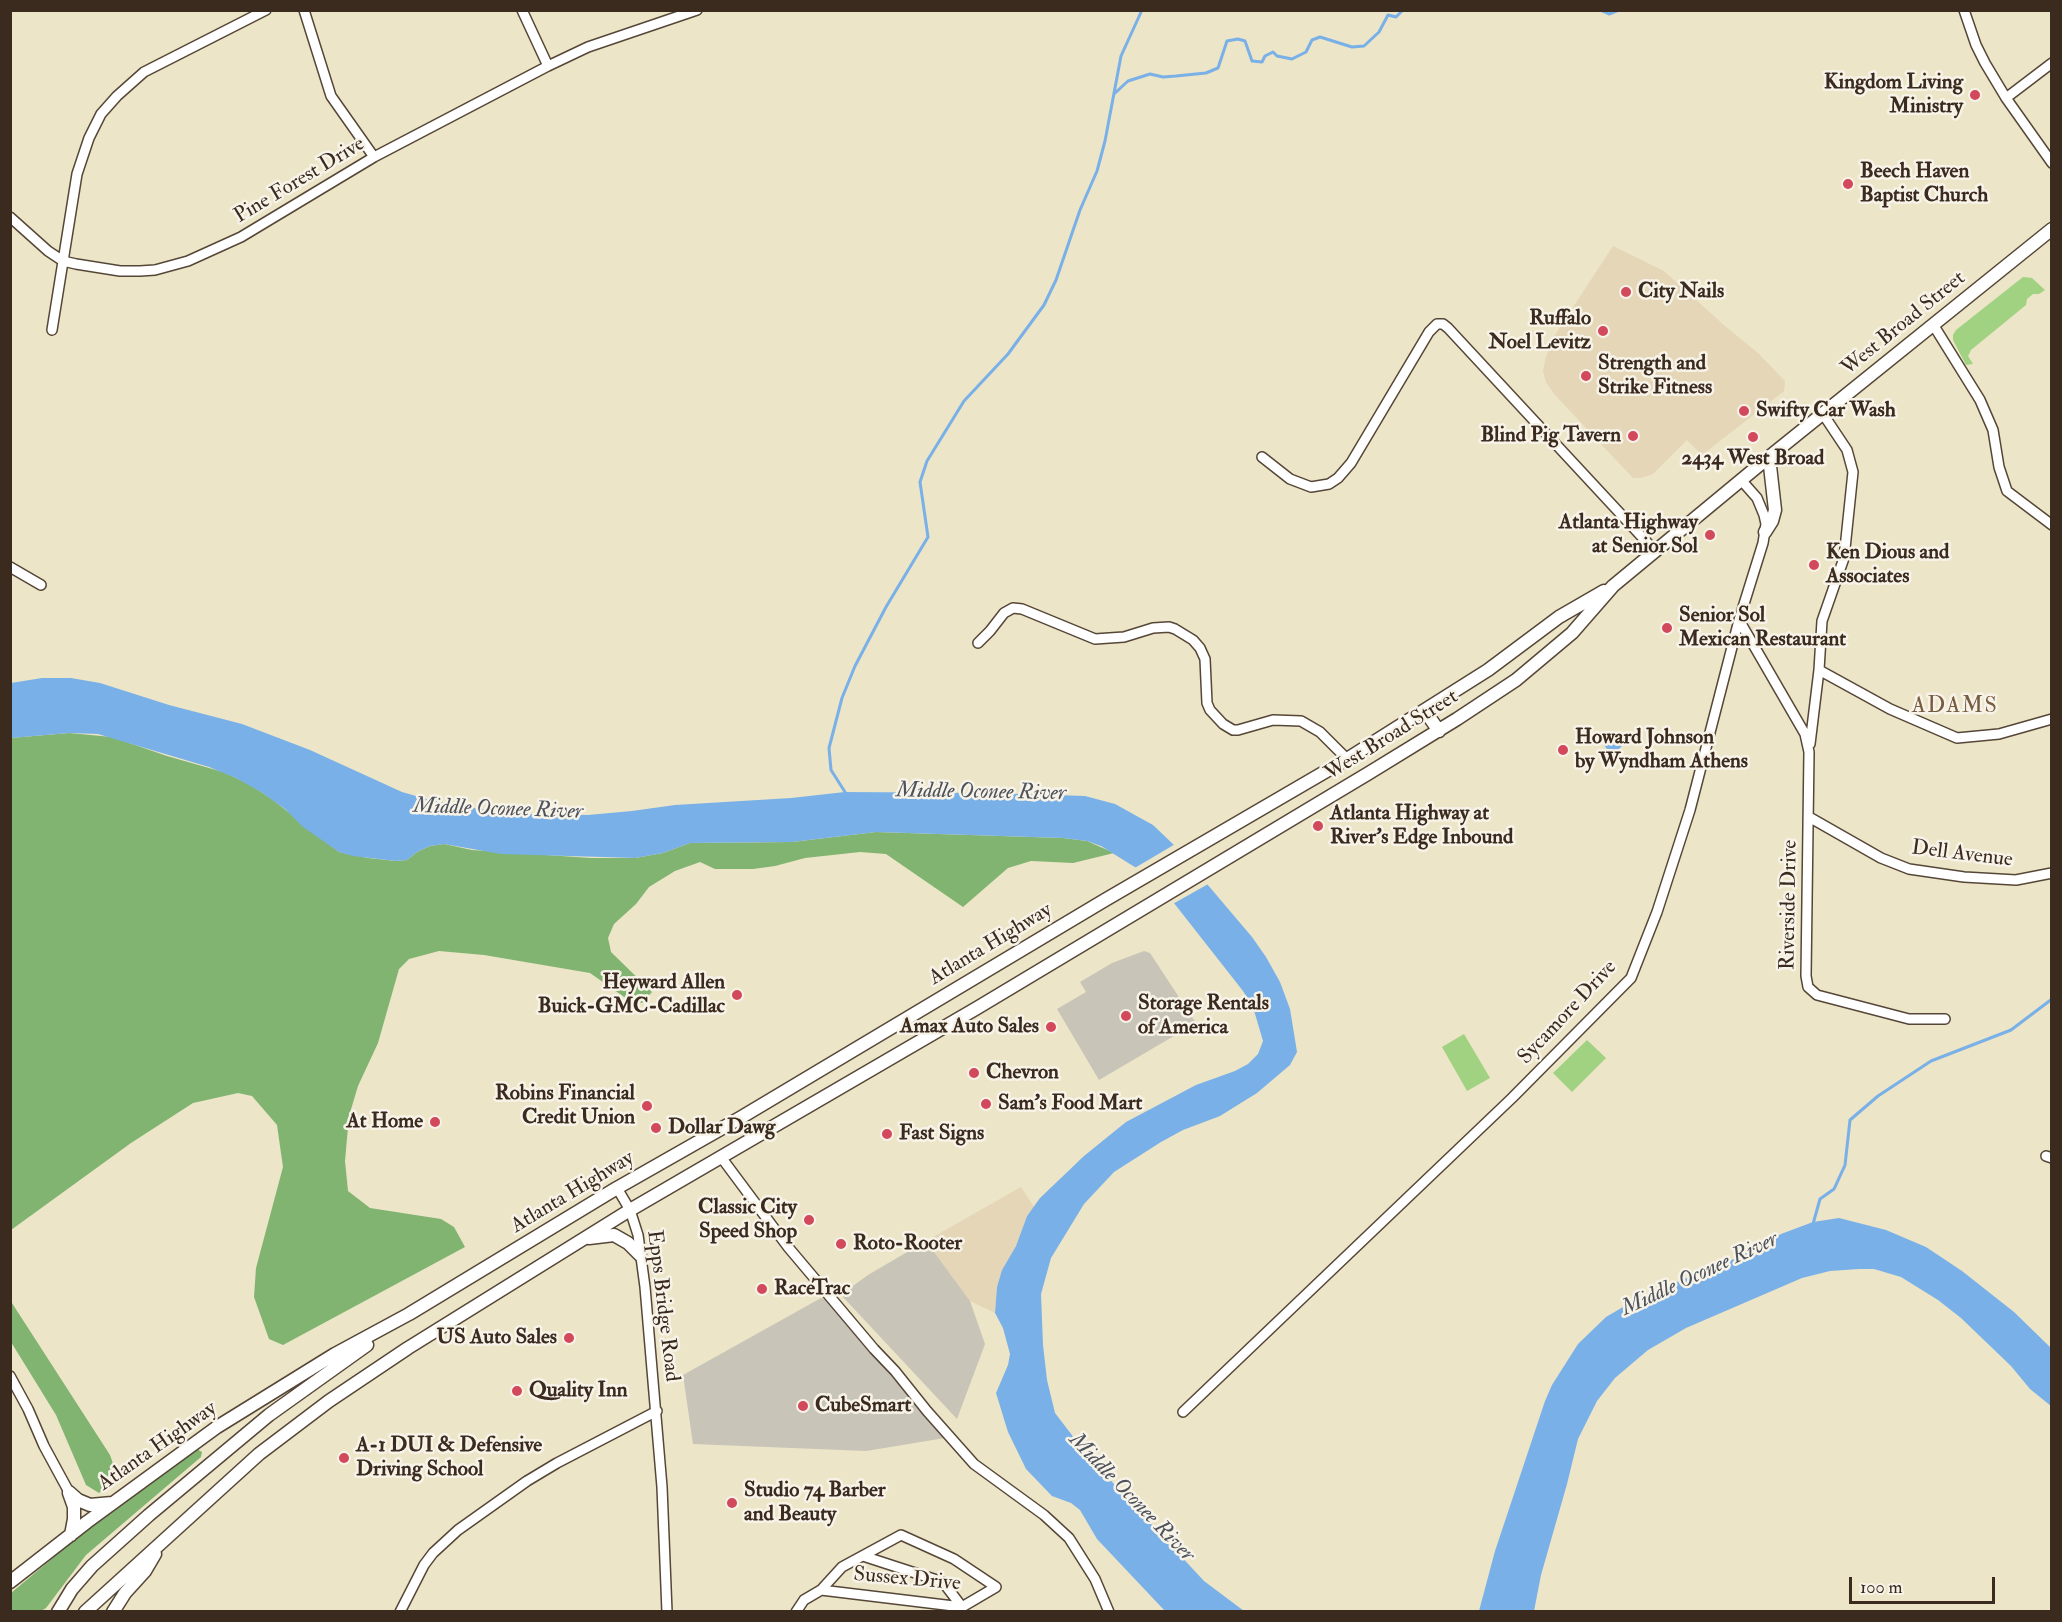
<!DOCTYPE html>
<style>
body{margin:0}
#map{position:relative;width:2062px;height:1622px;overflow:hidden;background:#ece5c7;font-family:"IM FELL Double Pica",serif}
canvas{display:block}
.frame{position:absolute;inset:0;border:12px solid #3b2a1e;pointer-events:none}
.scale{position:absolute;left:1849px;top:1577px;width:146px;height:27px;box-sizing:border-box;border:3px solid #3b2a1e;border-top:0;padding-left:8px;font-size:18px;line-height:21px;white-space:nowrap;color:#3b2a1e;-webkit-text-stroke:4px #f7f3e8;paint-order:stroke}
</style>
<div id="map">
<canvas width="2062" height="1622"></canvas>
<div class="frame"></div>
<div class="scale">100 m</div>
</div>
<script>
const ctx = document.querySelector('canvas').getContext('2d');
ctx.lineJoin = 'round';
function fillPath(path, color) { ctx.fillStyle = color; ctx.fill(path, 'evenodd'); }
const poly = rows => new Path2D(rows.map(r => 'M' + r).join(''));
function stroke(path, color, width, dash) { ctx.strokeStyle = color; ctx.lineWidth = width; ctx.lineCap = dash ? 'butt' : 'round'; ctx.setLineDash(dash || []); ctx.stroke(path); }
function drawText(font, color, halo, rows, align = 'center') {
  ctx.font = font + ' "IM FELL Double Pica",serif'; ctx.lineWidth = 5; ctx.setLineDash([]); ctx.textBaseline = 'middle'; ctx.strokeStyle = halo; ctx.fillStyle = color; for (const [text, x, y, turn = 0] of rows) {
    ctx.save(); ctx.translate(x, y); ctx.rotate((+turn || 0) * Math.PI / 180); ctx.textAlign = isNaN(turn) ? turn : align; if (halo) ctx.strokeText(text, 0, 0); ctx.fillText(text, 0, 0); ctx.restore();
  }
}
fillPath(poly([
 [1613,246,1664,271,1725,326,1758,353,1785,381,1784,391,1702,455,1687,440,1653,474,1641,478,1633,478,1555,395,1546,382,1543,371,1546,357,1553,338],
 [1021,1187,1034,1207,1027,1215,1016,1246,1002,1270,997,1287,995,1313,970,1301,926,1241]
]), '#e4d6b7');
fillPath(poly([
 [1144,951,1150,953,1196,1023,1099,1080,1057,1009,1086,992,1080,982,1112,963],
 [926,1241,970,1301,985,1344,957,1419,843,1297,846,1291,868,1275],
 [821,1298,829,1300,945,1438,866,1451,693,1444,683,1375]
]), '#c8c4b8');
fillPath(poly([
 [2023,277,2032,278,2045,290,2039,294,2033,294,2027,299,2026,305,1971,350,1968,356,1973,364,1966,365,1953,340,1953,335,1956,330],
 [1464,1034,1490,1078,1467,1091,1442,1047],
 [1587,1040,1606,1058,1572,1092,1553,1073]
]), '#a0d282');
fillPath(poly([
 [69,733,112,737,167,756,223,772,249,784,273,800,339,852,368,858,396,861,407,860,417,852,430,846,444,844,472,850,591,858,635,858,663,853,690,843,792,842,876,832,1063,838,1087,841,1114,853,1073,863,1031,861,1008,868,963,907,886,854,860,852,805,858,775,866,753,869,715,869,700,862,675,871,649,887,636,904,614,924,608,938,611,952,652,992,642,1003,627,999,590,973,484,955,439,951,409,959,399,969,378,1043,358,1086,349,1116,345,1161,348,1191,370,1208,441,1219,454,1227,465,1247,283,1345,269,1339,254,1297,256,1268,283,1167,277,1125,252,1096,238,1093,193,1103,131,1143,11,1230,10,738],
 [10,1300,110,1455,115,1469,111,1483,99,1493,86,1485,56,1415,11,1342],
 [197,1449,202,1452,201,1457,86,1555,46,1608,41,1611,11,1612,11,1593,73,1541]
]), '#80b470');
fillPath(poly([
 [42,678,71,678,100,683,169,705,242,724,310,750,402,792,430,800,473,808,530,814,588,815,632,811,675,805,791,798,845,792,988,793,1085,796,1115,804,1153,825,1174,845,1252,937,1266,957,1280,982,1290,1009,1297,1052,1290,1065,1257,1093,1220,1116,1183,1130,1161,1142,1114,1172,1084,1204,1051,1258,1041,1294,1043,1345,1047,1380,1055,1413,1088,1456,1204,1581,1244,1611,1165,1611,1097,1539,1080,1510,1071,1503,1052,1496,1026,1469,1008,1432,996,1393,1008,1365,1010,1354,1003,1328,995,1313,997,1287,1002,1270,1016,1246,1027,1216,1040,1198,1084,1156,1126,1122,1196,1085,1235,1071,1248,1064,1258,1054,1263,1041,1253,1007,1243,991,1170,898,1138,869,1101,846,1087,841,1063,838,876,832,792,842,690,843,663,853,635,858,501,854,444,844,430,846,417,852,407,860,396,861,353,856,339,852,303,827,285,809,261,792,236,778,209,767,98,734,69,733,11,738,11,683],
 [1605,732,1622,746,1612,756,1599,738],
 [1839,1218,1886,1230,1926,1247,1962,1271,2014,1312,2051,1348,2051,1406,2030,1389,2011,1366,1961,1318,1938,1300,1901,1277,1874,1269,1859,1269,1830,1271,1802,1278,1686,1328,1648,1350,1615,1378,1597,1401,1578,1439,1567,1484,1541,1575,1534,1611,1479,1611,1495,1551,1545,1401,1552,1385,1578,1344,1606,1317,1640,1297,1739,1257,1781,1234,1813,1222]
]), '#79b0e8');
fillPath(poly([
 [1177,843,1210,883,1171,905,1133,869]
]), '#ece5c7');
stroke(poly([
 [1600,10,1609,14,1619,10],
 [1114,94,1128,81,1150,74,1163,77,1176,76,1206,73,1218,68,1227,41,1238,39,1245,41,1252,61,1262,62,1265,56,1273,52,1277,56,1292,59,1306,52,1312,40,1320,37,1352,47,1364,46,1379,32,1388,15,1396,17,1403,10],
 [844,796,845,792,831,770,829,748,842,698,855,666,886,607,928,537,920,482,927,461,964,401,1008,354,1044,305,1056,280,1080,210,1097,171,1105,141,1121,56,1142,10],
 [1813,1224,1820,1199,1834,1189,1845,1165,1850,1120,1878,1096,1931,1061,2011,1030,2052,999]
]), '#79b0e8', 3);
const minor = poly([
 [304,10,331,96,374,157],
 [1964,10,1976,45,1985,63,2006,98,2052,163],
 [548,66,588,47,697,10],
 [2006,98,2052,63],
 [10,217,48,251,63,261,76,264,120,271,140,271,155,270,188,261,241,237,374,157,548,66,522,10],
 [1934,326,1980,400,1993,430,1999,467,2007,491,2052,525],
 [52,330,77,174,89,138,101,114,117,96,144,72,266,10],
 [1262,457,1290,479,1311,487,1329,484,1338,478,1351,463,1429,332,1437,324,1443,324,1448,328,1655,551],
 [10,567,41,585],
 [1739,620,1805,734,1809,752,1806,976,1808,987,1817,995,1909,1019,1945,1019],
 [978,643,990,631,1004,613,1013,608,1022,609,1095,639,1124,637,1153,628,1169,627,1175,629,1193,640,1200,648,1205,659,1207,703,1210,710,1223,724,1233,730,1238,730,1273,720,1301,721,1320,732,1347,759],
 [1819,670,1890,709,1957,738,1999,734,2052,719],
 [1810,744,1819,670,1822,621,1844,558,1853,472,1847,450,1823,414],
 [1809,817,1881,858,1909,869,1964,877,2016,880,2052,873],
 [2046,1156,2052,1158],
 [721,1157,788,1247,874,1349,895,1371,927,1411,974,1464,1044,1515,1069,1538,1095,1579,1109,1612],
 [617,1188,630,1210,638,1235,645,1287,662,1487,667,1612],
 [10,1376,28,1409,44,1446,69,1492],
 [1183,1412,1512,1098,1631,978,1657,912,1690,810,1739,620,1763,543,1766,524,1764,515,1757,498,1742,481],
 [863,1556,943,1582,962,1607],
 [400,1612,424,1565,433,1553,458,1530,527,1481,557,1463,657,1411],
 [796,1612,804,1600,821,1590,842,1567,901,1535,954,1559,996,1587,962,1607,821,1590]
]);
const major = poly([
 [1765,532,1772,521,1775,510,1769,457],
 [1425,711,1439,731],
 [589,1238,614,1235,628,1243,640,1255],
 [69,1492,78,1500,90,1505,112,1503],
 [69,1493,74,1507,74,1519,71,1535],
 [10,1582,87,1522,217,1427,335,1354,409,1314,617,1188,740,1118,1105,900,1347,759,1488,670,1559,617,1604,591],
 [58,1612,72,1589,92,1566,149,1515,269,1415,367,1345],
 [85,1612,259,1454,329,1401,408,1348,630,1210,977,1008,1369,773,1457,719,1516,680,1572,633,1613,586,1769,457,2052,229],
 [113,1612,125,1593,145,1571,155,1554]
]);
stroke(minor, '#564637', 12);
stroke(major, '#564637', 15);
stroke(minor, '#fff', 9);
stroke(major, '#fff', 12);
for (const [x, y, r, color] of [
 [1975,95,6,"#d1495b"],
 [1848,184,6,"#d1495b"],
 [1626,292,6,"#d1495b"],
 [1603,331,6,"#d1495b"],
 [1586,376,6,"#d1495b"],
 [1744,411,6,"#d1495b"],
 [1633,436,6,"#d1495b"],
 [1753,437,6,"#d1495b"],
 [1710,535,6,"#d1495b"],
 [1814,565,6,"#d1495b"],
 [1667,628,6,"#d1495b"],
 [1563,750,6,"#d1495b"],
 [1318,826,6,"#d1495b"],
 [737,995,6,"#d1495b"],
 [1126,1016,6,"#d1495b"],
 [1051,1027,6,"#d1495b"],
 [974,1073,6,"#d1495b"],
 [986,1104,6,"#d1495b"],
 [647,1106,6,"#d1495b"],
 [435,1122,6,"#d1495b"],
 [656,1128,6,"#d1495b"],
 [887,1134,6,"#d1495b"],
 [809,1220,6,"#d1495b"],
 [841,1244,6,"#d1495b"],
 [762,1289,6,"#d1495b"],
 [569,1338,6,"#d1495b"],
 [517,1391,6,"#d1495b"],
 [803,1406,6,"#d1495b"],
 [344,1458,6,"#d1495b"],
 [732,1503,6,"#d1495b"]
]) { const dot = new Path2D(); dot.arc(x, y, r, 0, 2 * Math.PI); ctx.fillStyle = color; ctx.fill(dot); stroke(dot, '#f7f3e8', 2); }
drawText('bold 21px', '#3b2a1e', '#f7f3e8', [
 ["Kingdom Living",1963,83,"right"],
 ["Ministry",1963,107,"right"],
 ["Beech Haven",1860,172],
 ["Baptist Church",1860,196],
 ["City Nails",1638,292],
 ["Ruffalo",1591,319,"right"],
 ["Noel Levitz",1591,343,"right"],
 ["Strength and",1598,364],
 ["Strike Fitness",1598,388],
 ["Swifty Car Wash",1756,411],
 ["Blind Pig Tavern",1621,436,"right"],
 ["2434 West Broad",1753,459,"center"],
 ["Atlanta Highway",1698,523,"right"],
 ["at Senior Sol",1698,547,"right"],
 ["Ken Dious and",1826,553],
 ["Associates",1826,577],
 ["Senior Sol",1679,616],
 ["Mexican Restaurant",1679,640],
 ["Howard Johnson",1575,738],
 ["by Wyndham Athens",1575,762],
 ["Atlanta Highway at",1330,814],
 ["River's Edge Inbound",1330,838],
 ["Heyward Allen",725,983,"right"],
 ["Buick-GMC-Cadillac",725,1007,"right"],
 ["Storage Rentals",1138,1004],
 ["of America",1138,1028],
 ["Amax Auto Sales",1039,1027,"right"],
 ["Chevron",986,1073],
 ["Robins Financial",635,1094,"right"],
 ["Credit Union",635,1118,"right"],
 ["Sam's Food Mart",998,1104],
 ["At Home",423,1122,"right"],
 ["Dollar Dawg",668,1128],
 ["Fast Signs",899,1134],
 ["Classic City",797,1208,"right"],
 ["Speed Shop",797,1232,"right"],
 ["Roto-Rooter",853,1244],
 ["RaceTrac",774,1289],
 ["US Auto Sales",557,1338,"right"],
 ["Quality Inn",529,1391],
 ["CubeSmart",815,1406],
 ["A-1 DUI & Defensive",356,1446],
 ["Driving School",356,1470],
 ["Studio 74 Barber",744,1491],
 ["and Beauty",744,1515]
], 'left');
drawText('21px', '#3b2a1e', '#f7f3e8', [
 ["Pine Forest Drive",300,181,-31],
 ["West Broad Street",1904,324,-39],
 ["West Broad Street",1392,736,-32],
 ["Dell Avenue",1962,855,7],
 ["Riverside Drive",1790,905,-89],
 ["Atlanta Highway",991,945,-31],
 ["Sycamore Drive",1568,1013,-47],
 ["Atlanta Highway",573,1193,-31],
 ["Epps Bridge Road",662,1306,83],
 ["Atlanta Highway",158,1447,-35],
 ["Sussex Drive",907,1580,5]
]);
ctx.letterSpacing = '1.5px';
drawText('22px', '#775c40', '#f7f3e8', [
 ["ADAMS",1955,707]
]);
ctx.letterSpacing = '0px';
drawText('italic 22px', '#4e525b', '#f7f3e8', [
 ["Middle Oconee River",981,793,1],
 ["Middle Oconee River",498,810,2],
 ["Middle Oconee River",1700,1275,-25],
 ["Middle Oconee River",1131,1498,46]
]);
</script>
